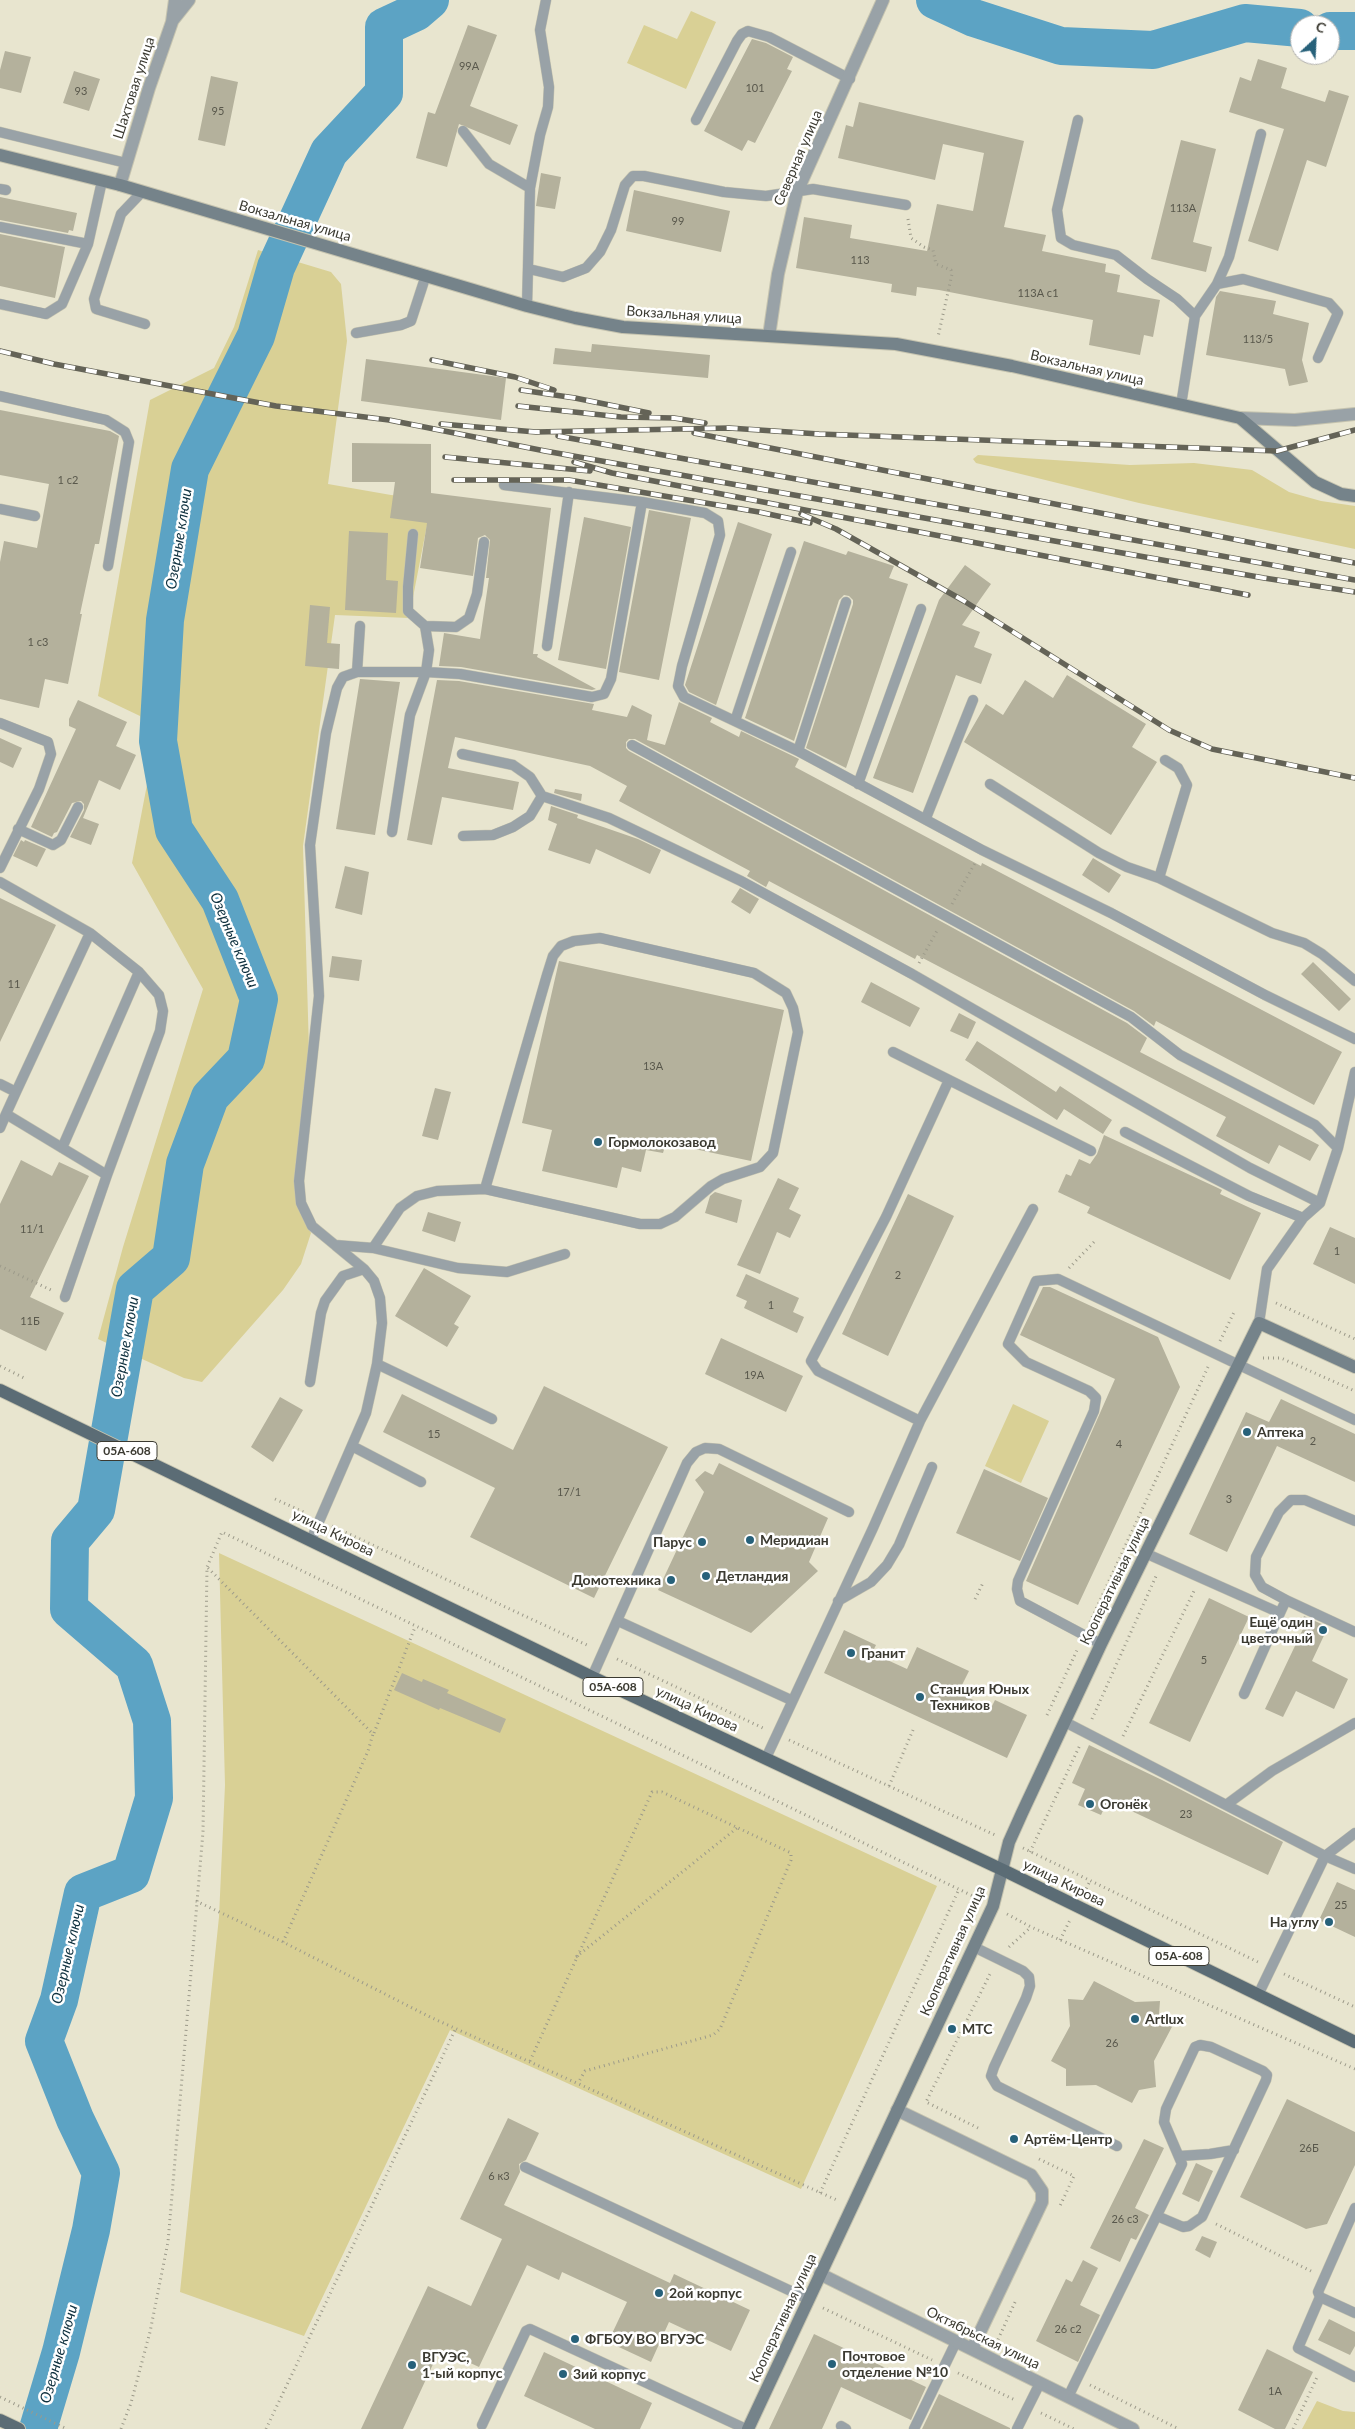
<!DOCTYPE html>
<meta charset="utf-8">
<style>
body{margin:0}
#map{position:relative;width:1355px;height:2429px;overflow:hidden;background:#e8e5cf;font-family:Lato,sans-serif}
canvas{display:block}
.north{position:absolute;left:1290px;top:15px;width:50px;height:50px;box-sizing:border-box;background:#fff;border:1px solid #b1b0ad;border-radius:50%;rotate:25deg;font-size:14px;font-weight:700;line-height:20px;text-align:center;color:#3b3a31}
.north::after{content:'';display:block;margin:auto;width:18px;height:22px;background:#27617a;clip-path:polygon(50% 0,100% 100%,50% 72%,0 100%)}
</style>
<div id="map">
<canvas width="1355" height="2429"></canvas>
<div class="north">С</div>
</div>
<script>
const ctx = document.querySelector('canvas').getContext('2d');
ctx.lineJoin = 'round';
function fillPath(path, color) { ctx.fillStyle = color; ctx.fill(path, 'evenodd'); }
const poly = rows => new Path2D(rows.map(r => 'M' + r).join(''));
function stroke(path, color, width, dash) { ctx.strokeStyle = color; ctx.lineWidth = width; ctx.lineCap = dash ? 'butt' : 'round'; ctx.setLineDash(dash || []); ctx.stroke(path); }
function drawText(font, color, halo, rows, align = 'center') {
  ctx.font = font + ' Lato,sans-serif'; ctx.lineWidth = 5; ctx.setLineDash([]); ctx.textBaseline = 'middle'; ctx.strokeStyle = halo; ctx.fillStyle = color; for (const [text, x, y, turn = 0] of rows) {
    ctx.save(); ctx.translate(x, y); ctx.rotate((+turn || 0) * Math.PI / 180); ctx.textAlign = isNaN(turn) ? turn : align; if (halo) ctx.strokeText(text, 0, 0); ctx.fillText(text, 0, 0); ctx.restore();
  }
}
fillPath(poly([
 [691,11,716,22,686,89,627,63,644,25,677,39],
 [258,250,331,272,341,284,347,341,328,484,391,495,432,499,409,618,335,615,303,846,309,1050,297,1206,311,1233,301,1264,283,1290,202,1382,184,1378,98,1339,123,1247,203,989,132,863,150,769,140,716,98,696,150,400,214,368,234,327],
 [978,455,1130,465,1194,463,1252,470,1289,492,1321,501,1355,506,1355,549,1139,503,976,463,973,459],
 [1013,1404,1049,1421,1021,1483,985,1466],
 [219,1553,937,1886,801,2189,450,2030,304,2336,180,2292,219,1917,225,1785],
 [1317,2401,1343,2411,1355,2412,1355,2429,1302,2429]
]), '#d9d095');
stroke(poly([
 [935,0,974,18,1061,46,1153,50,1245,23,1300,28],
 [1330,31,1355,31],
 [38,2429,61,2352,91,2230,101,2173,75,2119,44,2041,59,2000,83,1893,131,1874,154,1798,152,1721,134,1665,69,1609,70,1541,96,1510,135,1289,171,1258,185,1164,210,1097,246,1059,259,999,220,900,174,830,158,741,165,620,190,469,256,336,276,267,329,152,384,93,384,27,416,12,430,0]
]), '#5ca3c4', 38);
fillPath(poly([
 [468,25,497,35,470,106,518,125,510,145,459,124,447,167,416,158,428,112,435,114],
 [752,39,766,43,793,57,787,69,792,71,755,143,748,140,742,151,704,131],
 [5,51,31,57,21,93,0,88,0,70],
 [1258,59,1287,68,1281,88,1325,102,1329,90,1349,96,1326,167,1307,160,1278,251,1248,241,1284,129,1229,112,1240,77,1251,81],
 [74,71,100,79,89,111,63,103],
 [211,76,238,82,225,146,198,140],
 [859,102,1024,141,1004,227,1046,235,1042,251,1106,264,1105,272,1120,275,1117,292,1160,300,1153,337,1144,335,1140,355,1089,345,1093,320,939,290,917,287,916,296,891,292,892,284,796,268,804,217,852,225,850,238,927,251,937,204,973,211,984,153,943,144,935,180,838,158,846,125,853,127],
 [1181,140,1216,149,1193,242,1212,247,1206,272,1151,259],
 [541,173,561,177,555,209,536,206],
 [634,190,730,211,721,252,626,231],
 [0,197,77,213,73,231,69,230,68,233,0,220],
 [0,234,65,247,55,298,0,286],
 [1220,291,1276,301,1273,314,1309,323,1302,360,1308,382,1289,386,1285,369,1206,355,1216,297],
 [592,344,710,355,708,378,553,364,555,348,591,352],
 [366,359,506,378,501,420,361,401],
 [0,410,110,431,119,436,99,544,95,544,80,614,82,614,68,684,45,679,39,708,0,699,0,562,4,541,37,548,49,484,0,475],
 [352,443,431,444,431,493,551,508,533,654,538,654,537,657,596,689,592,690,461,667,439,666,444,633,480,639,489,578,486,578,490,540,485,535,478,538,473,576,420,568,427,523,390,518,395,482,352,482],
 [649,510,691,518,659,680,619,672],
 [584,517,631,527,606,669,558,660],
 [738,522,772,534,716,705,689,692,685,685],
 [349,531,388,533,386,580,398,581,396,613,345,610],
 [804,541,846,555,848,551,894,566,889,578,908,584,846,768,806,748,853,604,853,600,849,596,844,595,839,600,794,741,745,718],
 [965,565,991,584,962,625,980,632,974,647,992,654,981,684,956,675,913,793,873,778,939,600],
 [310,605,330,607,327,643,340,644,339,669,305,666],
 [1067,675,1146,724,1132,747,1157,762,1111,835,964,742,986,704,1003,715,1025,680,1053,698],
 [360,679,400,682,375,835,336,829],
 [437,680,459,681,594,704,592,710,627,717,632,705,652,715,647,740,665,745,679,702,712,718,710,722,739,737,741,731,795,757,799,759,795,767,981,866,982,863,1342,1052,1314,1105,1156,1021,1154,1026,1134,1011,635,739,629,739,626,742,626,748,629,751,1127,1023,1147,1038,1140,1052,1319,1145,1310,1161,1279,1145,1269,1164,1216,1136,1226,1117,917,955,915,959,769,881,766,887,747,876,750,871,619,801,627,786,590,766,455,737,448,768,519,782,513,810,442,797,432,845,407,840],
 [78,700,127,722,116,746,136,755,120,790,99,780,83,818,99,824,91,845,70,837,84,810,84,804,81,801,72,803,57,832,54,833,52,837,31,827,76,729,69,726,69,719],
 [0,738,22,748,13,768,0,762],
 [555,789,582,794,581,801,554,793],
 [551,806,578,815,577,818,638,839,661,850,650,874,596,849,590,864,548,850,557,824,548,820],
 [21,840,24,842,25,840,46,849,37,867,13,856],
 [1093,858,1121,875,1109,893,1082,875],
 [345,866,369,872,362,915,335,908],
 [740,888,759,899,750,914,731,902],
 [0,898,56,925,0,1042],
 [332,956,362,960,359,981,329,977],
 [559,961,784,1010,751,1161,666,1143,663,1153,646,1150,641,1172,622,1167,617,1188,542,1171,552,1130,522,1123],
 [1313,962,1351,999,1339,1011,1301,974],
 [871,982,920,1008,910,1027,861,1002],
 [959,1013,976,1022,968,1039,950,1031],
 [977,1041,1056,1092,1060,1086,1112,1120,1103,1134,1064,1109,1057,1120,965,1060],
 [435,1088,451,1092,438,1140,422,1136],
 [1104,1135,1218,1188,1222,1190,1220,1194,1261,1213,1230,1280,1087,1213,1090,1207,1058,1192,1066,1174,1071,1176,1079,1159,1090,1164,1097,1154],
 [21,1160,52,1176,59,1162,89,1176,30,1297,64,1313,46,1351,0,1329,0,1204],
 [778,1178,799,1188,789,1209,801,1215,790,1238,777,1232,760,1274,737,1265],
 [715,1192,742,1200,737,1223,705,1213,710,1196],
 [908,1194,954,1216,888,1356,842,1334],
 [428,1212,461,1222,455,1242,422,1231],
 [1330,1227,1355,1238,1355,1284,1313,1264],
 [424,1268,471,1296,454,1324,459,1327,447,1347,395,1316],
 [746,1274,799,1298,793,1312,804,1317,797,1333,744,1308,747,1301,736,1296],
 [1043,1287,1050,1287,1158,1337,1180,1387,1078,1605,1026,1581,1115,1379,1020,1335],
 [721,1338,803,1376,786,1412,705,1374],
 [544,1386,668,1447,594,1598,470,1537,495,1488,383,1432,402,1394,513,1450],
 [280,1397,303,1410,273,1462,251,1447],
 [1281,1399,1355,1434,1355,1482,1277,1446,1227,1552,1189,1534,1246,1412,1269,1422],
 [719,1463,828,1518,809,1562,818,1571,751,1633,658,1590,704,1492,695,1480,705,1471,713,1475],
 [984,1469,1048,1498,1020,1561,956,1533],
 [1209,1598,1249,1617,1190,1742,1149,1723],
 [1304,1616,1328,1627,1312,1661,1348,1679,1334,1709,1296,1691,1283,1717,1265,1709,1303,1629,1299,1627],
 [844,1630,876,1645,872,1653,907,1669,917,1647,969,1671,958,1693,991,1708,995,1700,1027,1715,1007,1758,824,1673],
 [402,1673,422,1682,423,1679,449,1690,447,1693,506,1719,500,1733,440,1708,439,1710,394,1690],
 [1089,1745,1162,1780,1283,1842,1268,1875,1108,1800,1101,1815,1078,1805,1085,1789,1072,1783],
 [1337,1882,1355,1890,1355,1937,1319,1920],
 [1094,1981,1135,2002,1160,2001,1159,2015,1174,2023,1154,2061,1156,2087,1139,2090,1132,2103,1096,2085,1066,2086,1066,2069,1051,2061,1070,2026,1068,1999,1083,2000],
 [1287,2099,1355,2132,1355,2165,1327,2224,1306,2229,1240,2197],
 [508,2118,539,2133,526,2160,519,2164,520,2172,504,2205,670,2283,674,2274,750,2310,731,2351,669,2322,651,2362,608,2342,627,2302,562,2272,559,2280,527,2265,479,2367,440,2349,403,2429,361,2429,428,2286,471,2306,502,2239,460,2219],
 [1144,2139,1164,2148,1135,2208,1149,2215,1136,2240,1131,2238,1120,2262,1090,2248],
 [1196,2163,1213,2171,1199,2202,1182,2194],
 [1202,2236,1217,2242,1210,2258,1195,2250],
 [1083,2260,1098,2268,1080,2305,1100,2315,1078,2362,1036,2341,1066,2279,1072,2282],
 [1329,2319,1355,2332,1355,2346,1350,2355,1318,2340],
 [814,2334,926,2387,911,2420,841,2387,822,2429,769,2429],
 [1267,2349,1313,2372,1285,2429,1275,2429,1238,2410],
 [544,2352,652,2403,640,2429,595,2429,524,2396],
 [939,2394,1010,2428,1010,2429,922,2429]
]), '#b4b19c');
const lane = poly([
 [696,120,737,41,742,34,748,31,769,37,850,79],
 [1078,120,1057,210,1061,238,1073,245,1116,255,1147,279,1177,299,1195,316,1181,405],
 [463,131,489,164,530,188],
 [0,132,126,163],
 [0,189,6,190],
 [142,192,121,214,94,299,96,309,145,324],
 [0,227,88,244],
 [529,269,563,277,586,268,600,252,611,230,625,185,633,176,644,176,724,192,766,196,813,189,906,205],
 [1217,284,1229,257,1261,134],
 [0,304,46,314,62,304,88,244,102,181],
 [527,306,530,188,540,135,548,107,549,87,540,30,546,0],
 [1195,316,1217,284,1243,279,1329,303,1338,313,1318,358],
 [356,333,401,325,411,321,426,275],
 [0,396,106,420,125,432,129,442,108,566],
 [504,485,642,502,705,513,718,521,720,535,682,666,678,686,684,697,798,751,982,850,1111,913,1265,995,1355,1039],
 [0,509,35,516],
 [425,626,456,627,469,618,477,594,484,542],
 [547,646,569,492],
 [357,672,360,626],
 [735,721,791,552],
 [0,723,48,742,51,754,39,789,0,868],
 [632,745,1131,1017,1180,1055,1315,1125,1338,1148],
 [798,751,846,602],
 [462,754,513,765,530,777,542,796,609,818,741,881,912,974,1250,1168,1320,1203],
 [1165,760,1178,768,1187,785,1159,878,1272,933,1304,943,1322,954,1355,981],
 [858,784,921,609],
 [990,784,1099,853,1127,867,1159,878],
 [926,818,973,700],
 [18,829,53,845,61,840,78,807],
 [392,832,410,715,426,672,429,650,425,626,408,611,408,587,413,534],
 [463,836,493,835,513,827,530,816,542,796],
 [0,882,90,933,139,972,159,995,163,1011,160,1031,107,1175],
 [893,1052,1091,1151],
 [0,1084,16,1092,6,1114,107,1175,65,1297],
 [16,1092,90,933],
 [0,1128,6,1114],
 [1125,1132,1249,1196,1303,1218],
 [62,1148,139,972],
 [373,1248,400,1208,417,1196,437,1191,485,1189,547,975,553,956,561,946,574,941,600,938,754,973,786,993,793,1008,798,1032,773,1153,760,1167,723,1179,711,1186,675,1217,660,1224,640,1224,485,1189],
 [565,1254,507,1272,458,1268,373,1248,335,1245,312,1226,301,1203,299,1181,319,996,310,845,326,733,337,688,343,677,357,672,426,672,460,674,592,697,604,694,611,679,642,502],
 [1259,1323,1267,1269,1303,1218,1320,1203,1338,1148,1355,1072],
 [377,1364,492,1419],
 [310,1382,321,1313,325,1301,343,1276,364,1269],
 [920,1421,818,1371,811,1361,886,1217,949,1080],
 [352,1446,421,1482],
 [311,1540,366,1413,377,1364,382,1323,380,1298,374,1281,364,1269,336,1246],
 [1145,1553,1280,1613,1286,1600,1355,1632],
 [1286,1600,1262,1587,1255,1575,1256,1557,1279,1512,1291,1500,1305,1500,1355,1521],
 [838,1601,871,1582,887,1565,899,1545,932,1467],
 [618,1621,791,1700],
 [1101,1644,1020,1601,1017,1589,1018,1581,1094,1411,1096,1398,1089,1391,1026,1362,1008,1344,1036,1281,1058,1279,1355,1420],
 [592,1677,687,1463,696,1452,705,1448,719,1449,849,1512],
 [1244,1694,1280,1613],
 [1065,1722,1325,1856,1355,1869],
 [766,1758,873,1528,920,1421,1033,1209],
 [1226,1805,1272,1771,1355,1723],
 [974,1947,1023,1971,1029,1977,1030,1986,1026,1998,994,2067,991,2076,997,2086,1117,2146],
 [1258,1995,1325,1856,1355,1833],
 [1180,2156,1210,2154,1234,2150],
 [525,2167,808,2299],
 [1355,2208,1318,2292,1320,2297,1355,2313],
 [1320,2297,1298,2348,1355,2377],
 [1068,2397,1182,2164,1164,2122,1166,2109,1195,2047,1200,2045,1211,2047,1263,2071,1267,2075,1266,2080,1202,2217,1189,2226,1183,2227,1157,2216],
 [482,2425,526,2331,530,2329,746,2429],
 [841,2426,846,2429],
 [914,2429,956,2342],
 [1017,2429,1040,2383]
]);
const street = poly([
 [173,20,189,0],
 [120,185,149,88,172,22,175,0],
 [769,336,778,274,797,192,883,0],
 [1240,418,1295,420,1355,414],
 [897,2110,1031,2175,1042,2191,1042,2202,972,2349],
 [820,2274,1133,2429]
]);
const secondary = poly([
 [0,155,120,185,527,306,575,318,623,327,896,344,1012,366,1240,418,1315,482,1341,494,1355,496],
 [748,2429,993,1906,1009,1842,1022,1813,1101,1644,1259,1323,1355,1367]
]);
const primary = poly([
 [0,1390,592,1677,1003,1870,1355,2042],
 [0,2420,19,2429]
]);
stroke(lane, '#c5c3af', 11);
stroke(street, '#c5c3af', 14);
stroke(secondary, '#c5c3af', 14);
stroke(primary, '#c5c3af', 14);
stroke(poly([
 [908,219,911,238,924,247,933,250,936,264,951,270,952,274,938,337],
 [952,904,975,863],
 [919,963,938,929],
 [0,1266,53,1291],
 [1069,1268,1095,1241],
 [1276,1303,1355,1339],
 [1220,1341,1235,1310],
 [1263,1358,1281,1358,1355,1391],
 [0,1366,24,1378],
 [275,1499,306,1513],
 [332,1526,589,1646],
 [208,1568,373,1734,368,1751,283,1942],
 [975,1599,983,1583],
 [1090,1622,1208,1367],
 [617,1659,763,1728],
 [1047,1715,1078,1648],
 [1092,1719,1157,1574],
 [374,1733,415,1627],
 [1123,1736,1194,1591],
 [789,1740,995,1835],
 [889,1786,913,1730],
 [1023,1848,1258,1962],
 [1030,1852,1080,1745],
 [1084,1893,1090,1881],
 [196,1901,283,1942,430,2017,839,2201],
 [1007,1914,1031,1927,1355,2069],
 [1060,1940,1070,1920],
 [1009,1947,1031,1927],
 [576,1957,737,1828],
 [1284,1974,1355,2007],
 [530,2061,652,1792,662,1792,791,1853,791,1860,720,2029,713,2035,585,2071,578,2083],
 [978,2128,926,2102,991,1972],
 [1039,2159,1074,2176,1059,2208],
 [820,2193,959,1889],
 [1216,2224,1311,2271],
 [823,2308,932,2360],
 [996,2344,1016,2300],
 [958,2373,1015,2400],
 [1090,2385,1179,2429],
 [0,2397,67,2429],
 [1041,2413,1074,2429],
 [121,2429,131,2403,150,2332,168,2242,203,1832,207,1567,222,1532,979,1899],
 [266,2429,456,2028],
 [1293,2429,1318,2375]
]), '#9c9a8a', 3, [1, 4]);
stroke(lane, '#99a2a7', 10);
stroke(street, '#99a2a7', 12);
stroke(secondary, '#75838a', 12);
stroke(primary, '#5b6c75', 12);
const rail = poly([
 [0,351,54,364,276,406,389,420,545,451,1264,578,1355,592],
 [432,360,515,377,554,390],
 [521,390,575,398,649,413],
 [518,406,621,417,674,418,705,423],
 [441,424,536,432,729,428,819,434,1277,451,1355,430],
 [694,433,1355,563],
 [558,436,1355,580],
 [445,457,590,471],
 [574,462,612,473,1248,595],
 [454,480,569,480,759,512,810,523],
 [801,514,836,529,964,601,1169,730,1212,749,1355,778]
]);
stroke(rail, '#646357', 5.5);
stroke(rail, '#fff', 4, [11]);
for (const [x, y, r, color] of [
 [598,1142,5,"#27617a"],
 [1247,1432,5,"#27617a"],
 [750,1540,5,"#27617a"],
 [702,1542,5,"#27617a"],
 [706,1576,5,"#27617a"],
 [671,1580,5,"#27617a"],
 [1323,1630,5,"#27617a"],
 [851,1653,5,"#27617a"],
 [920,1697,5,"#27617a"],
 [1090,1804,5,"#27617a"],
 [1329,1922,5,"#27617a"],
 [1135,2019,5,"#27617a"],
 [952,2029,5,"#27617a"],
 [1014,2139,5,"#27617a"],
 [659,2293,5,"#27617a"],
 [575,2339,5,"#27617a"],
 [832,2364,5,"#27617a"],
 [412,2365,5,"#27617a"],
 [563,2374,5,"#27617a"]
]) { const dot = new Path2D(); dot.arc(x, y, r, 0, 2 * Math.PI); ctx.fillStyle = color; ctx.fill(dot); stroke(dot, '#fff', 2); }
drawText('11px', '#59584c', null, [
 ["99А",469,66],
 ["101",755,88],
 ["93",81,91],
 ["95",218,111],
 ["113А",1183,208],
 ["99",678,221],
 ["113",860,260],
 ["113А с1",1038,293],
 ["113/5",1258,339],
 ["1 с2",68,480],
 ["1 с3",38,642],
 ["11",14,984],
 ["13А",653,1066],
 ["11/1",32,1229],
 ["1",1337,1251],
 ["2",898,1275],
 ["1",771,1305],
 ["11Б",30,1321],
 ["19А",754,1375],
 ["15",434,1434],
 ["2",1313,1441],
 ["4",1119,1444],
 ["17/1",569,1492],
 ["3",1229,1499],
 ["5",1204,1660],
 ["23",1186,1814],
 ["25",1341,1905],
 ["26",1112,2043],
 ["26Б",1309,2148],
 ["6 к3",499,2176],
 ["26 с3",1125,2219],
 ["26 с2",1068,2329],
 ["1А",1275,2391]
]);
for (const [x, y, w] of [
 [127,1451,60],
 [613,1687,60],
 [1179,1956,60]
]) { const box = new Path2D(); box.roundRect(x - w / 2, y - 9.5, w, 19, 4); ctx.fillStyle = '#fff'; ctx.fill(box); stroke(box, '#3b3a31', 1); }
drawText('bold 12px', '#3b3a31', null, [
 ["05А-608",127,1451],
 ["05А-608",613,1687],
 ["05А-608",1179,1956]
]);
drawText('14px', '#3b3a31', '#fff', [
 ["Шахтовая улица",134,88,-72],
 ["Северная улица",798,158,-67],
 ["Вокзальная улица",295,221,16],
 ["Вокзальная улица",684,315,4],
 ["Вокзальная улица",1087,368,13],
 ["улица Кирова",333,1533,26],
 ["Кооперативная улица",1115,1581,-64],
 ["улица Кирова",697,1709,25],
 ["улица Кирова",1064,1883,26],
 ["Кооперативная улица",953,1951,-66],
 ["Кооперативная улица",783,2318,-65],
 ["Октябрьская улица",983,2338,26]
]);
drawText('bold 14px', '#3b3a31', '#fff', [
 ["Гормолокозавод",608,1142],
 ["Аптека",1257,1432],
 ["Меридиан",760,1540],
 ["Парус",692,1542,"right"],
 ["Детландия",716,1576],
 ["Домотехника",661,1580,"right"],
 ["Ещё один",1313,1622,"right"],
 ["цветочный",1313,1638,"right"],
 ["Гранит",861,1653],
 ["Станция Юных",930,1689],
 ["Техников",930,1705],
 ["Огонёк",1100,1804],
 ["На углу",1319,1922,"right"],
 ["Artlux",1145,2019],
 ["МТС",962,2029],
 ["Артём-Центр",1024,2139],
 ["2ой корпус",669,2293],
 ["ФГБОУ ВО ВГУЭС",585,2339],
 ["Почтовое",842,2356],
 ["отделение №10",842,2372],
 ["ВГУЭС,",422,2357],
 ["1-ый корпус",422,2373],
 ["3ий корпус",573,2374]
], 'left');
drawText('italic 15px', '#0f313f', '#fff', [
 ["Озерные ключи",179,539,-81],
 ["Озерные ключи",234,940,67],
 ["Озерные ключи",125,1347,-80],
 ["Озерные ключи",68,1954,-77],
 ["Озерные ключи",59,2354,-74]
]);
</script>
